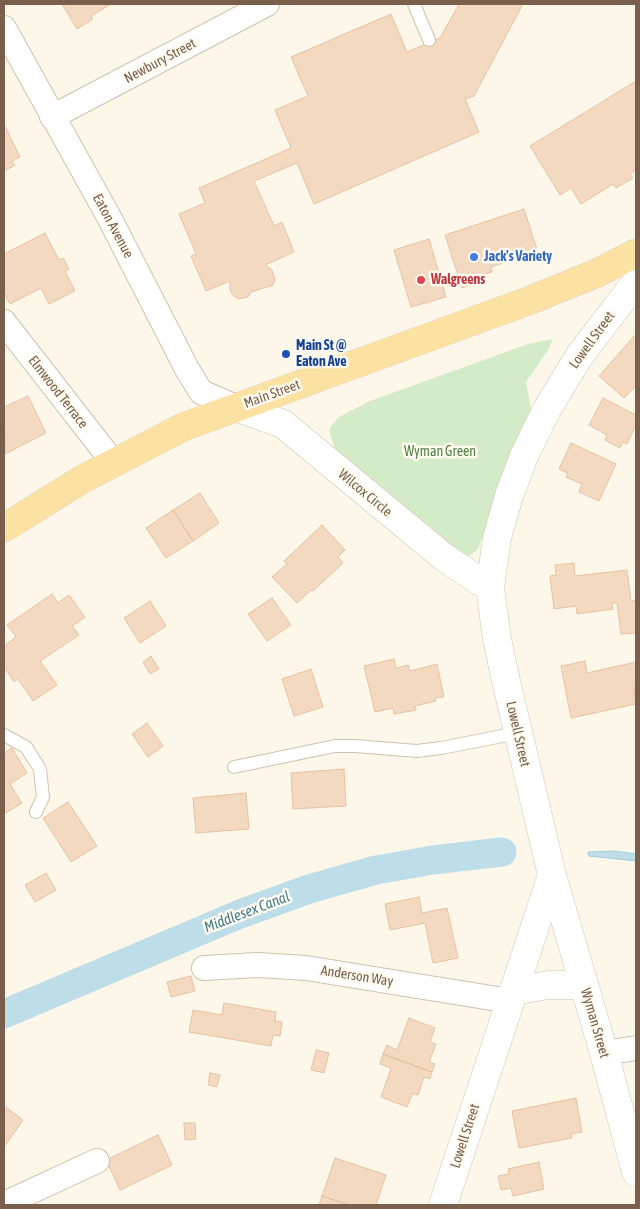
<!DOCTYPE html>
<style>
body{margin:0}
#map{position:relative;width:640px;height:1209px;overflow:hidden;background:#fdf7ea;font-family:"Asap Condensed",sans-serif}
canvas{display:block}
.frame{position:absolute;inset:0;border:5px solid #7a604c;pointer-events:none}
</style>
<div id="map">
<canvas width="640" height="1209"></canvas>
<div class="frame"></div>
</div>
<script>
const ctx = document.querySelector('canvas').getContext('2d');
ctx.lineJoin = 'round';
function fillPath(path, color) { ctx.fillStyle = color; ctx.fill(path, 'evenodd'); }
const poly = rows => new Path2D(rows.map(r => 'M' + r).join(''));
function stroke(path, color, width, dash) { ctx.strokeStyle = color; ctx.lineWidth = width; ctx.lineCap = dash ? 'butt' : 'round'; ctx.setLineDash(dash || []); ctx.stroke(path); }
function drawText(font, color, halo, rows, align = 'center') {
  ctx.font = font + ' "Asap Condensed",sans-serif'; ctx.lineWidth = 5; ctx.setLineDash([]); ctx.textBaseline = 'middle'; ctx.strokeStyle = halo; ctx.fillStyle = color; for (const [text, x, y, turn = 0] of rows) {
    ctx.save(); ctx.translate(x, y); ctx.rotate((+turn || 0) * Math.PI / 180); ctx.textAlign = isNaN(turn) ? turn : align; if (halo) ctx.strokeText(text, 0, 0); ctx.fillText(text, 0, 0); ctx.restore();
  }
}
fillPath(poly([
 [553,339,548,350,526,382,533,419,497,501,478,549,467,558,338,460,329,429,339,417,370,401,528,344]
]), '#d3ecc7');
const water = poly([
 [615,851,636,854,636,861,589,856,588,854,588,852,615,851]
]);
fillPath(water, '#bddee8');
stroke(water, '#a3cdda', 1);
stroke(poly([
 [4,1014,240,914,309,889,376,870,433,860,502,852]
]), '#bddee8', 29);
const building = poly([
 [62,4,111,4,91,16,93,19,77,29,62,4],
 [459,4,523,4,474,96,465,99,479,132,314,204,297,163,254,181,274,226,282,222,294,252,265,265,272,270,275,280,273,285,251,292,248,297,238,299,233,295,230,290,230,281,206,291,191,256,196,254,179,214,205,203,199,188,291,148,275,110,308,96,291,57,391,14,407,52,440,38,459,4],
 [636,81,636,170,630,174,633,178,616,188,613,184,581,204,571,188,560,195,530,146,636,81],
 [4,124,20,157,12,161,15,165,4,171,4,124],
 [524,209,539,256,520,263,518,258,491,267,492,272,475,278,476,283,462,288,445,235,524,209],
 [45,233,59,260,63,258,69,269,65,271,75,291,49,304,41,288,10,304,4,293,4,254,45,233],
 [429,239,446,297,411,307,394,250,429,239],
 [636,334,636,386,624,398,599,376,636,334],
 [28,396,46,433,5,454,4,407,28,396],
 [603,398,636,415,636,425,627,444,623,442,620,448,605,440,607,435,589,425,603,398],
 [571,443,616,464,599,501,579,492,582,484,566,477,568,473,559,469,571,443],
 [200,493,219,523,193,541,173,510,200,493],
 [173,510,193,541,166,558,146,528,173,510],
 [322,525,345,550,338,557,343,563,313,591,311,590,297,603,272,577,287,564,284,561,322,525],
 [574,563,575,576,627,570,631,601,636,600,636,633,621,634,617,603,612,603,613,609,577,614,576,606,554,609,550,576,556,575,555,565,574,563],
 [52,594,58,603,69,595,85,617,72,626,79,635,40,661,57,685,33,701,18,679,14,682,4,667,4,646,16,637,7,625,52,594],
 [272,598,291,625,267,641,248,614,272,598],
 [150,601,166,626,140,643,124,618,150,601],
 [151,656,159,669,150,674,143,662,151,656],
 [394,659,396,668,408,665,410,671,437,664,444,697,435,698,436,701,415,706,416,710,394,714,393,708,375,712,364,666,394,659],
 [585,661,587,673,636,662,636,686,634,686,636,704,571,718,561,666,585,661],
 [311,669,323,707,294,716,282,679,311,669],
 [147,723,163,746,148,757,132,734,147,723],
 [12,748,27,773,10,784,22,803,4,814,4,753,12,748],
 [344,769,346,806,293,809,291,773,344,769],
 [246,793,249,829,196,833,193,798,246,793],
 [68,802,97,846,71,862,43,818,68,802],
 [46,873,56,890,35,902,25,885,46,873],
 [419,897,422,913,447,908,458,958,433,963,425,923,390,930,385,904,419,897],
 [191,976,195,991,171,997,167,982,191,976],
 [224,1003,276,1012,275,1021,282,1022,280,1036,273,1035,271,1046,189,1032,193,1010,222,1015,224,1003],
 [409,1018,435,1028,430,1042,436,1044,429,1062,435,1064,432,1072,383,1054,387,1045,397,1050,409,1018],
 [316,1050,329,1053,324,1073,311,1070,316,1050],
 [383,1054,432,1072,430,1079,424,1077,418,1095,413,1093,407,1107,381,1097,391,1068,380,1064,383,1054],
 [210,1073,220,1075,217,1087,208,1085,210,1073],
 [576,1098,582,1132,571,1134,572,1138,519,1148,512,1111,576,1098],
 [4,1106,23,1120,4,1147,4,1106],
 [184,1123,195,1123,196,1139,185,1140,184,1123],
 [158,1135,172,1165,120,1190,106,1160,158,1135],
 [335,1158,386,1175,376,1205,349,1205,322,1196,335,1158],
 [539,1162,544,1189,513,1196,511,1188,501,1190,498,1176,509,1174,508,1169,539,1162],
 [322,1196,349,1205,319,1205,322,1196]
]);
fillPath(building, '#f4d9c1');
stroke(building, '#e7c1a0', 1);
const service = poly([
 [414,4,429,40],
 [4,735,26,747,40,769,43,797,36,812],
 [234,767,335,746,355,746,417,751,441,748,518,733]
]);
const minor = poly([
 [4,28,110,219,187,369,201,392,236,407],
 [52,117,267,4],
 [4,322,113,462],
 [204,968,258,965,306,968,510,1001],
 [604,1053,636,1048],
 [4,1204,97,1161]
]);
const tertiary = poly([
 [636,282,580,355,547,409,524,456,509,496,497,538,490,588,497,639,506,681,552,875,604,1053,636,1172],
 [236,407,283,424,445,558,490,588],
 [513,991,548,985,584,985],
 [443,1205,552,875]
]);
const primary = poly([
 [4,528,81,480,183,427,528,301,595,274,636,253]
]);
stroke(service, '#d1c0ae', 14);
stroke(minor, '#d1c0ae', 26);
stroke(tertiary, '#d1c0ae', 29);
stroke(primary, '#dad2cd', 29);
stroke(service, '#fff', 12);
stroke(minor, '#fff', 24);
stroke(tertiary, '#fff', 28);
stroke(primary, '#fce2a2', 28);
for (const [x, y, r, color] of [
 [474,257,5,"#3f7fe0"],
 [421,280,5,"#e0444e"],
 [286,354,5,"#1a4fb4"]
]) { const dot = new Path2D(); dot.arc(x, y, r, 0, 2 * Math.PI); ctx.fillStyle = color; ctx.fill(dot); stroke(dot, '#fffbf1', 2); }
drawText('14px', '#7a604c', '#fffbf1', [
 ["Newbury Street",160,61,-28],
 ["Eaton Avenue",113,226,62],
 ["Lowell Street",592,340,-54],
 ["Elmwood Terrace",58,392,52],
 ["Main Street",272,394,-20],
 ["Wilcox Circle",365,493,40],
 ["Lowell Street",518,734,77],
 ["Anderson Way",357,976,9],
 ["Wyman Street",595,1023,74],
 ["Lowell Street",465,1136,-72]
]);
drawText('bold 14px', '#366cbe', '#fffbf1', [
 ["Jack's Variety",484,257]
], 'left');
drawText('bold 14px', '#be3a42', '#fffbf1', [
 ["Walgreens",431,280]
], 'left');
drawText('bold 14px', '#164399', '#fffbf1', [
 ["Main St @",296,346],
 ["Eaton Ave",296,362]
], 'left');
drawText('14px', '#508042', '#fffbf1', [
 ["Wyman Green",440,452]
]);
drawText('italic 15px', '#447b8d', '#fffbf1', [
 ["Middlesex Canal",247,912,-21]
]);
</script>
